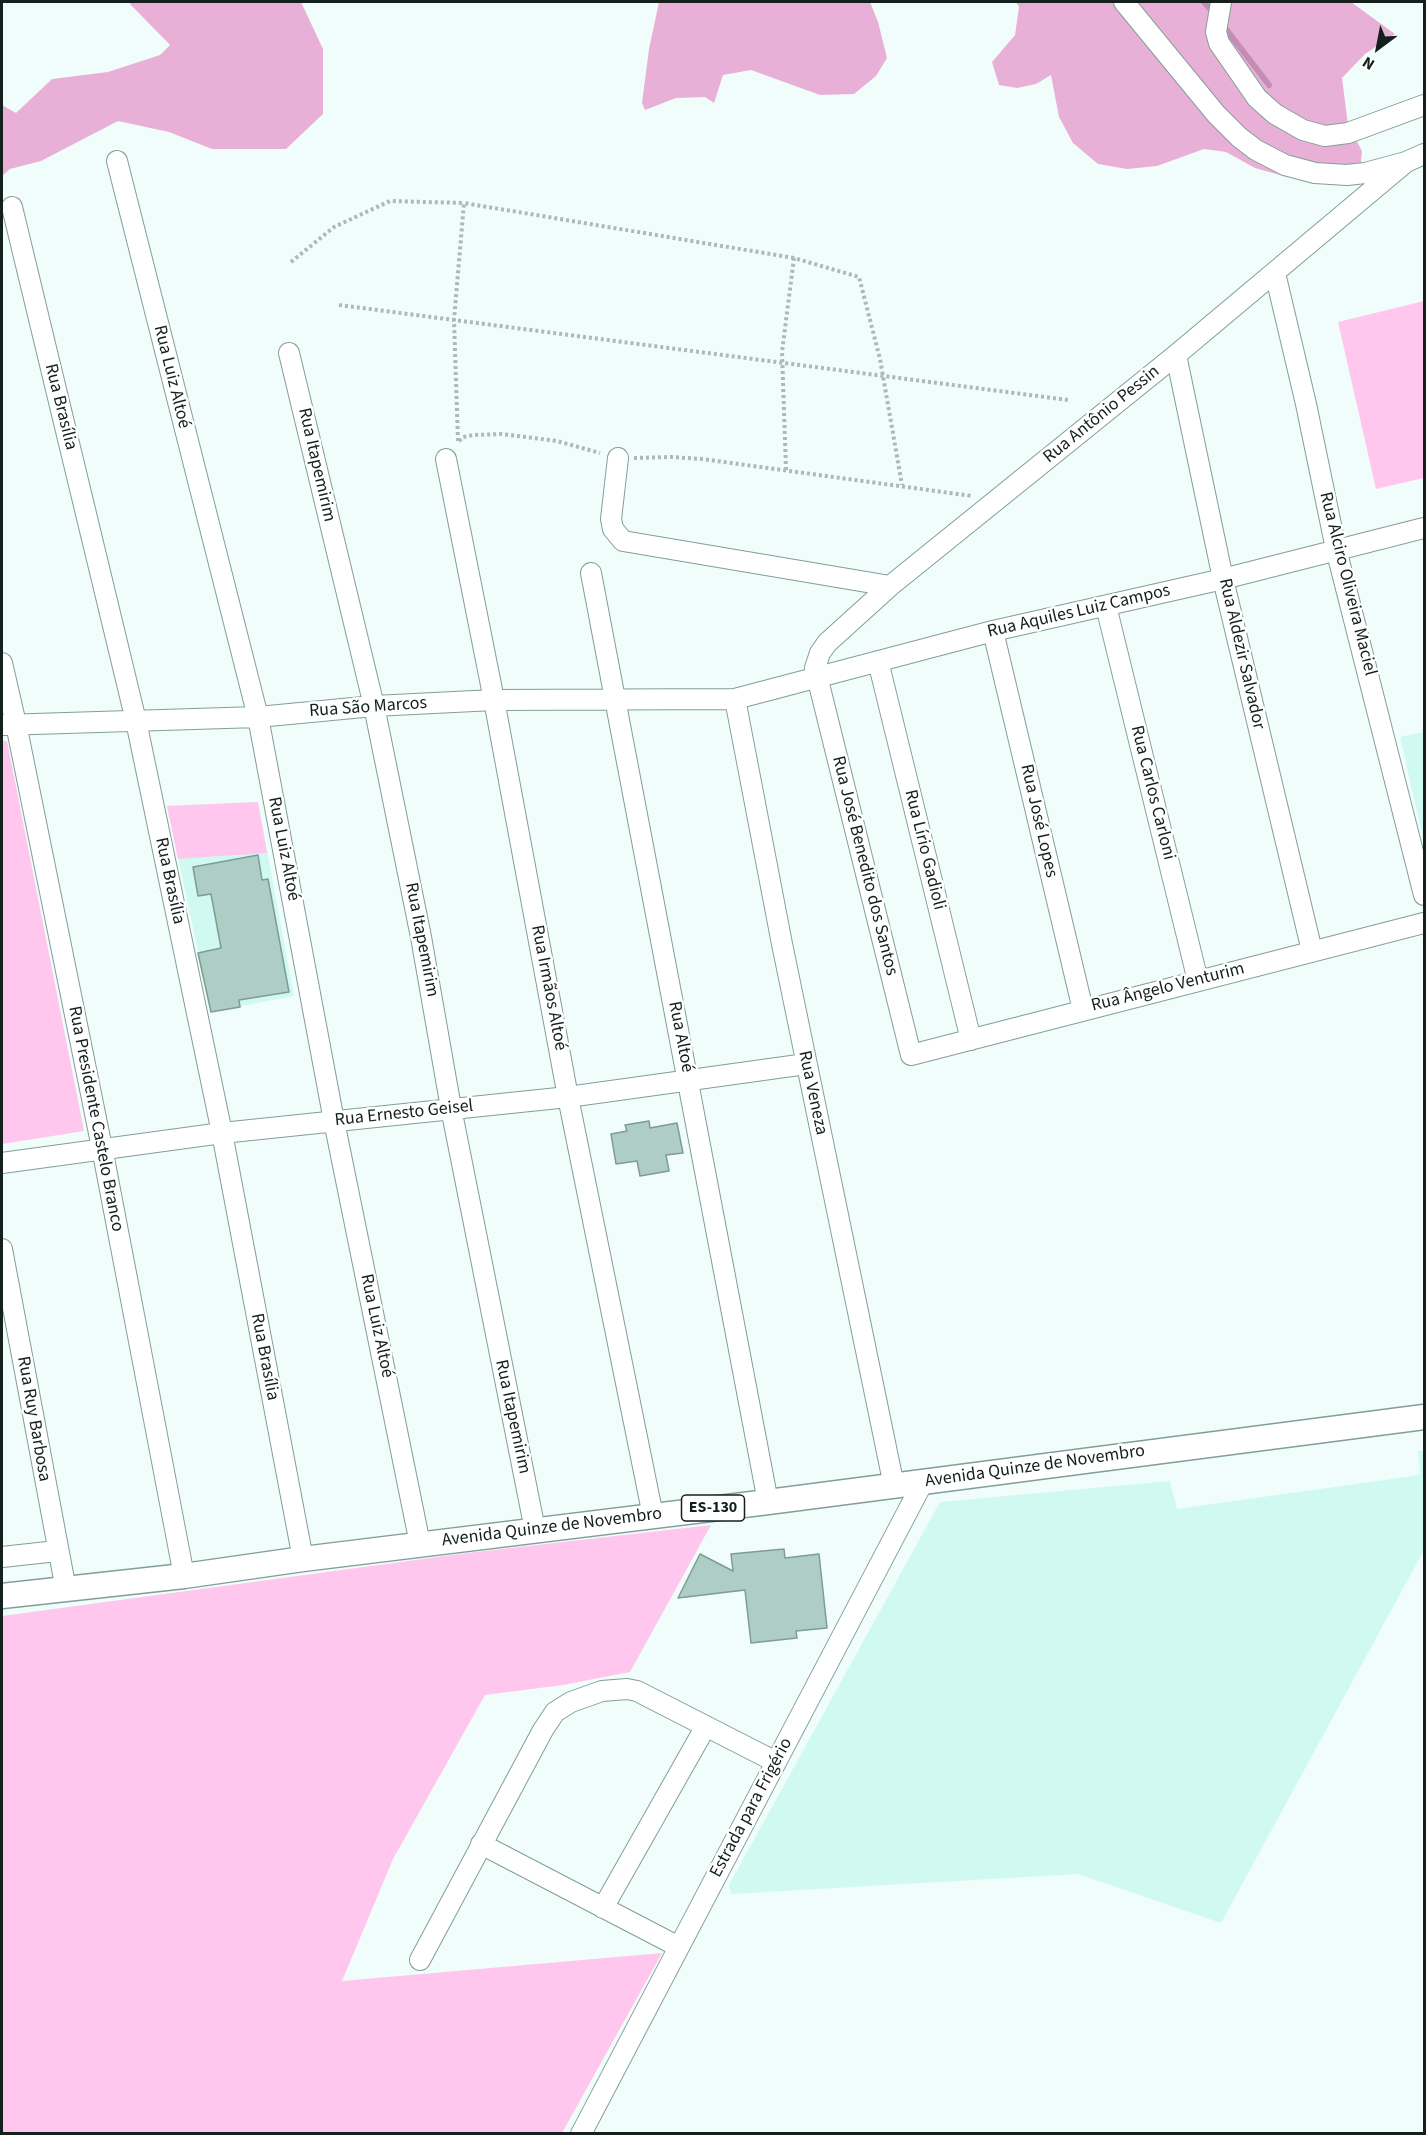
<!DOCTYPE html>
<meta charset="utf-8">
<style>
body{margin:0}
#map{position:relative;width:1426px;height:2135px;overflow:hidden;background:#f0fdfa;font-family:"Source Sans 3",sans-serif}
canvas{display:block}
.frame{position:absolute;inset:0;border:3px solid #14201e;pointer-events:none}
.north{position:absolute;left:1348px;top:18px;width:60px;height:60px;-webkit-text-stroke:4px #fff;paint-order:stroke;rotate:212deg;font-size:16px;font-weight:700;line-height:24px;text-align:center;color:#14201e}
.north::after{content:'';display:block;margin:auto;width:21px;height:27px;background:#14201e;clip-path:polygon(50% 0,100% 100%,50% 72%,0 100%)}
</style>
<div id="map">
<canvas width="1426" height="2135"></canvas>
<div class="frame"></div>
<div class="north">N</div>
</div>
<script>
const ctx = document.querySelector('canvas').getContext('2d');
ctx.lineJoin = 'round';
function fillPath(path, color) { ctx.fillStyle = color; ctx.fill(path, 'evenodd'); }
const poly = rows => new Path2D(rows.map(r => 'M' + r).join(''));
function stroke(path, color, width, dash) { ctx.strokeStyle = color; ctx.lineWidth = width; ctx.lineCap = dash ? 'butt' : 'round'; ctx.setLineDash(dash || []); ctx.stroke(path); }
function drawText(font, color, halo, rows, align = 'center') {
  ctx.font = font + ' "Source Sans 3",sans-serif'; ctx.lineWidth = 5; ctx.setLineDash([]); ctx.textBaseline = 'middle'; ctx.strokeStyle = halo; ctx.fillStyle = color; for (const [text, x, y, turn = 0] of rows) {
    ctx.save(); ctx.translate(x, y); ctx.rotate((+turn || 0) * Math.PI / 180); ctx.textAlign = isNaN(turn) ? turn : align; if (halo) ctx.strokeText(text, 0, 0); ctx.fillText(text, 0, 0); ctx.restore();
  }
}
fillPath(poly([
 [1424,732,1424,842,1400,737],
 [258,802,294,996,211,1012,167,806],
 [1418,1451,1424,1451,1424,1550,1221,1923,1078,1874,731,1894,729,1885,940,1502,1170,1481,1177,1509,1420,1475]
]), '#d0faf1');
fillPath(poly([
 [1424,301,1424,478,1376,489,1338,322],
 [2,741,7,741,84,1131,2,1144],
 [258,802,267,853,178,859,167,806],
 [711,1525,630,1672,563,1685,485,1695,393,1859,342,1981,662,1953,562,2133,2,2133,2,1616,467,1553]
]), '#ffc7ee');
fillPath(poly([
 [131,2,301,2,323,49,323,114,286,149,212,149,169,132,118,121,41,161,10,169,2,176,2,105,16,113,52,79,108,72,160,55,170,45,130,4],
 [659,2,870,2,878,22,887,58,876,76,854,94,820,95,751,70,723,75,714,103,705,97,676,98,645,110,642,103,649,49],
 [1016,2,1351,2,1395,34,1365,54,1342,78,1348,125,1362,151,1360,171,1326,177,1287,177,1255,168,1226,152,1204,149,1157,166,1127,169,1098,164,1073,143,1059,117,1051,75,1036,84,1017,88,999,85,992,62,1015,35,1019,7]
]), '#e9b0d7');
stroke(poly([
 [1204,2,1214,13],
 [1222,24,1269,85]
]), '#c48db3', 6);
const building = poly([
 [258,855,262,880,268,879,289,992,239,1000,240,1007,211,1012,198,953,221,948,211,894,198,896,193,867,258,855],
 [649,1121,650,1128,677,1123,683,1153,666,1155,669,1171,640,1176,637,1161,616,1164,611,1134,627,1131,625,1125,649,1121],
 [784,1549,785,1558,819,1554,827,1628,796,1631,797,1638,751,1643,745,1590,678,1598,700,1554,733,1571,731,1554,784,1549]
]);
fillPath(building, '#adcdc5');
stroke(building, '#7e9c95', 1.5);
const minor = poly([
 [1124,2,1216,114,1239,137,1256,150,1285,165,1315,173,1347,175,1365,173,1406,162,1424,154],
 [1221,2,1216,32,1219,43,1257,98,1275,114,1303,130,1325,136,1348,133,1424,105],
 [117,161,258,717,334,1121,420,1544],
 [1406,162,1176,355,890,586,827,643,820,653,815,668,911,1055,1424,923],
 [12,207,136,721,222,1133,303,1559],
 [1275,273,1306,404,1336,549,1424,895],
 [289,353,374,706,421,937,451,1108,535,1530],
 [1176,355,1223,579,1312,951],
 [618,458,611,519,613,529,623,541,890,586],
 [446,459,494,700,568,1097,653,1516],
 [591,573,768,1502],
 [1106,606,1198,981],
 [993,631,1083,1010],
 [878,661,971,1040],
 [2,663,16,724,102,1148,184,1576],
 [735,699,782,944,894,1486],
 [2,725,258,717,374,706,494,700,735,699,993,631,1223,579,1424,528],
 [2,1163,222,1133,568,1097,806,1064],
 [2,1249,66,1590],
 [2,1557,57,1551],
 [481,1844,679,1947],
 [603,1908,706,1726],
 [420,1960,543,1730,555,1712,571,1702,602,1691,627,1689,637,1691,776,1762],
 [581,2134,923,1482]
]);
const major = poly([
 [2,1596,184,1576,303,1559,768,1502,1424,1417]
]);
stroke(minor, '#809f98', 22);
stroke(major, '#809f98', 27);
stroke(poly([
 [291,262,334,227,390,201,464,203],
 [339,305,1068,400],
 [458,441,454,320,464,203,794,258],
 [459,441,463,437,474,435,502,434,557,441,600,453],
 [634,458,671,457,702,459,972,496],
 [786,470,782,352,794,258,859,277,880,359,902,485]
]), '#acb9b6', 4, [3, 3]);
stroke(minor, '#fff', 20);
stroke(major, '#fff', 24);
for (const [x, y, w] of [
 [713,1508,63]
]) { const box = new Path2D(); box.roundRect(x - w / 2, y - 13, w, 26, 4.5); ctx.fillStyle = '#fff'; ctx.fill(box); stroke(box, '#14201e', 1.5); }
drawText('bold 16px', '#14201e', null, [
 ["ES-130",713,1508]
]);
drawText('18px', '#14201e', '#fff', [
 ["Rua Luiz Altoé",171,377,76],
 ["Rua Brasília",60,407,76],
 ["Rua Antônio Pessin",1102,415,-39],
 ["Rua Itapemirim",316,465,77],
 ["Rua Alciro Oliveira Maciel",1347,584,76],
 ["Rua Aquiles Luiz Campos",1079,612,-13],
 ["Rua Aldezir Salvador",1241,654,77],
 ["Rua São Marcos",368,708,-4],
 ["Rua Carlos Carloni",1152,793,76],
 ["Rua José Lopes",1038,821,77],
 ["Rua Luiz Altoé",283,849,79],
 ["Rua Lírio Gadioli",924,850,76],
 ["Rua José Benedito dos Santos",864,866,76],
 ["Rua Brasília",169,881,78],
 ["Rua Itapemirim",421,940,79],
 ["Rua Irmãos Altoé",548,988,79],
 ["Rua Ângelo Venturim",1168,988,-14],
 ["Rua Altoé",680,1037,79],
 ["Rua Veneza",812,1093,78],
 ["Rua Ernesto Geisel",404,1114,-6],
 ["Rua Presidente Castelo Branco",95,1119,79],
 ["Rua Luiz Altoé",376,1326,78],
 ["Rua Brasília",264,1357,79],
 ["Rua Itapemirim",512,1417,78],
 ["Rua Ruy Barbosa",33,1419,80],
 ["Avenida Quinze de Novembro",1035,1467,-8],
 ["Avenida Quinze de Novembro",552,1528,-7],
 ["Estrada para Frigério",752,1808,-62]
]);
</script>
